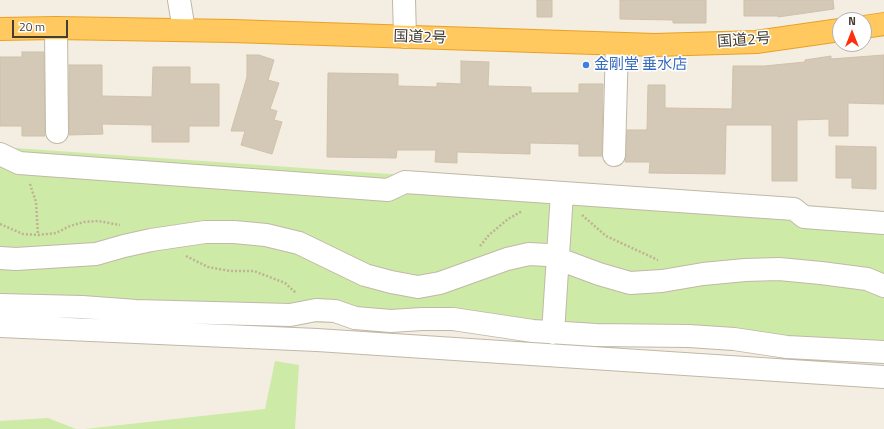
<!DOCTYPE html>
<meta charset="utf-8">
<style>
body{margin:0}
#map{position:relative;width:884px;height:429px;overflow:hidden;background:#f3ede2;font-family:"Titillium Web",sans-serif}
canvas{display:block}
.north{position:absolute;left:832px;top:12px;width:40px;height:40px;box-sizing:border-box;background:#fff;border:1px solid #b4b1ad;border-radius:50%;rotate:0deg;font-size:11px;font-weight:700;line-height:16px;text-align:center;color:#443d32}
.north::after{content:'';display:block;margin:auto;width:14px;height:18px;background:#ff2f0c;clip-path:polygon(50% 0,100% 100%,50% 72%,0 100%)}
.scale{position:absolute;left:12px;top:20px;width:56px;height:18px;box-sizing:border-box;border:2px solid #443d32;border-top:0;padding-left:5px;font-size:12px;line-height:14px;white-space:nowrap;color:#443d32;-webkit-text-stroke:3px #fff;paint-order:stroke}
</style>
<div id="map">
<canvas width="884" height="429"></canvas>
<div class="north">N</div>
<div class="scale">20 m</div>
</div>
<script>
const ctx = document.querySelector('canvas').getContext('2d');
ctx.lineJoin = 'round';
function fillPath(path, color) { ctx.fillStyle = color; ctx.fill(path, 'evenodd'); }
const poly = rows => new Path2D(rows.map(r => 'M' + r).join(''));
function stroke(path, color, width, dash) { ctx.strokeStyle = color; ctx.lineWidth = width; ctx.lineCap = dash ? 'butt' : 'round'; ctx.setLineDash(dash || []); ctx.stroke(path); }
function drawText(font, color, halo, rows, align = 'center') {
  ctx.font = font + ' "Titillium Web","Noto Sans JP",sans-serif'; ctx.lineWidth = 3; ctx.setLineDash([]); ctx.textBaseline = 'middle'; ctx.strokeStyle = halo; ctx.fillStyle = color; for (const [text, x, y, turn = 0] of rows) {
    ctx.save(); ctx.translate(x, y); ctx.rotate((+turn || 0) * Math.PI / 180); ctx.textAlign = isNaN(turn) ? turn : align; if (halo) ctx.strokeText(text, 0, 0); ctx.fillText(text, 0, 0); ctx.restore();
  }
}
fillPath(poly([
 [0,147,563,186,884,211,884,361,334,323,0,314],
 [275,361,299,365,295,429,85,429,265,409],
 [48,418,76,429,0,429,0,421]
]), '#cdeba6');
const building = poly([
 [537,0,552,0,552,17,537,17,537,0],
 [620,0,706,0,706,23,673,23,673,20,620,19,620,0],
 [744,0,833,0,834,9,778,17,778,16,744,16,744,0],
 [22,52,44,52,45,136,22,136,22,126,0,126,0,57,22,57,22,52],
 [247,55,259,55,274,60,268,80,279,83,270,109,277,111,274,120,282,122,272,154,241,145,245,131,231,131,247,77,247,55],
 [884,55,884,104,848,103,848,136,829,136,829,119,797,120,797,181,772,181,772,125,726,125,725,174,649,173,650,162,625,162,626,155,627,130,647,130,648,85,665,85,665,108,732,109,733,66,764,66,805,62,805,60,831,56,831,59,884,55],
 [461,61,489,62,488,86,531,87,531,93,579,93,579,84,603,84,602,156,579,156,579,144,530,143,530,154,457,152,457,163,435,162,436,150,397,150,396,158,327,157,328,73,398,74,398,86,437,87,437,83,461,84,461,61],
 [69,65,102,65,102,96,152,97,153,67,190,67,190,84,219,84,219,126,189,126,189,142,152,142,152,125,102,124,103,134,69,135,69,65],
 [836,146,876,147,876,189,852,188,852,178,836,178,836,146]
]);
fillPath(building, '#d4c9b6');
stroke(building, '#d0c1a9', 1);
const minor = poly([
 [179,0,184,30],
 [404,0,405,37],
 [56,28,57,132],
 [0,154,19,163,388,190,405,182,794,209,804,217,884,223],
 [614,155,617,44],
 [0,258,16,259,96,254,124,246,151,240,205,232,234,232,266,235,299,243,365,275,391,282,418,287,440,283,507,259,529,254,548,255,599,274,630,283,662,281,703,274,745,270,779,269,821,273,867,279,884,286],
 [0,305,82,307,136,311,290,315,316,310,335,311,355,318,391,321,422,319,453,319,533,331,596,335,689,336,734,339,787,347,884,352],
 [0,326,317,340,884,377],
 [553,333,562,193]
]);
const highway = poly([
 [864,27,884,24],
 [0,29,56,28,232,31,655,45,756,42,840,30]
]);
stroke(minor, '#c1b8a7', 24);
stroke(highway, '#eaa025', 24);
stroke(poly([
 [30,184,36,202,38,235],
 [582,215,606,236,658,260],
 [0,224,23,234,38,235,56,233,70,226,84,222,98,221,120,225],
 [480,246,489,235,508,219,522,211],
 [186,256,208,267,230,271,254,271,285,283,296,293]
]), '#c1b194', 2.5, [2, 2]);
stroke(minor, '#fff', 22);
stroke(highway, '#ffc960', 22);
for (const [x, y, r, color] of [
 [586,65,4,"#3f7fe0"]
]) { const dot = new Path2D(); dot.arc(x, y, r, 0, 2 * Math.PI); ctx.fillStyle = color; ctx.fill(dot); stroke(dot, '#fff', 1.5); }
drawText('15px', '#443d32', '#fff', [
 ["国道2号",420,38,2],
 ["国道2号",744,41,-4]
]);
drawText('15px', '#366cbe', '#fff', [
 ["金剛堂 垂水店",594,65]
], 'left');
</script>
